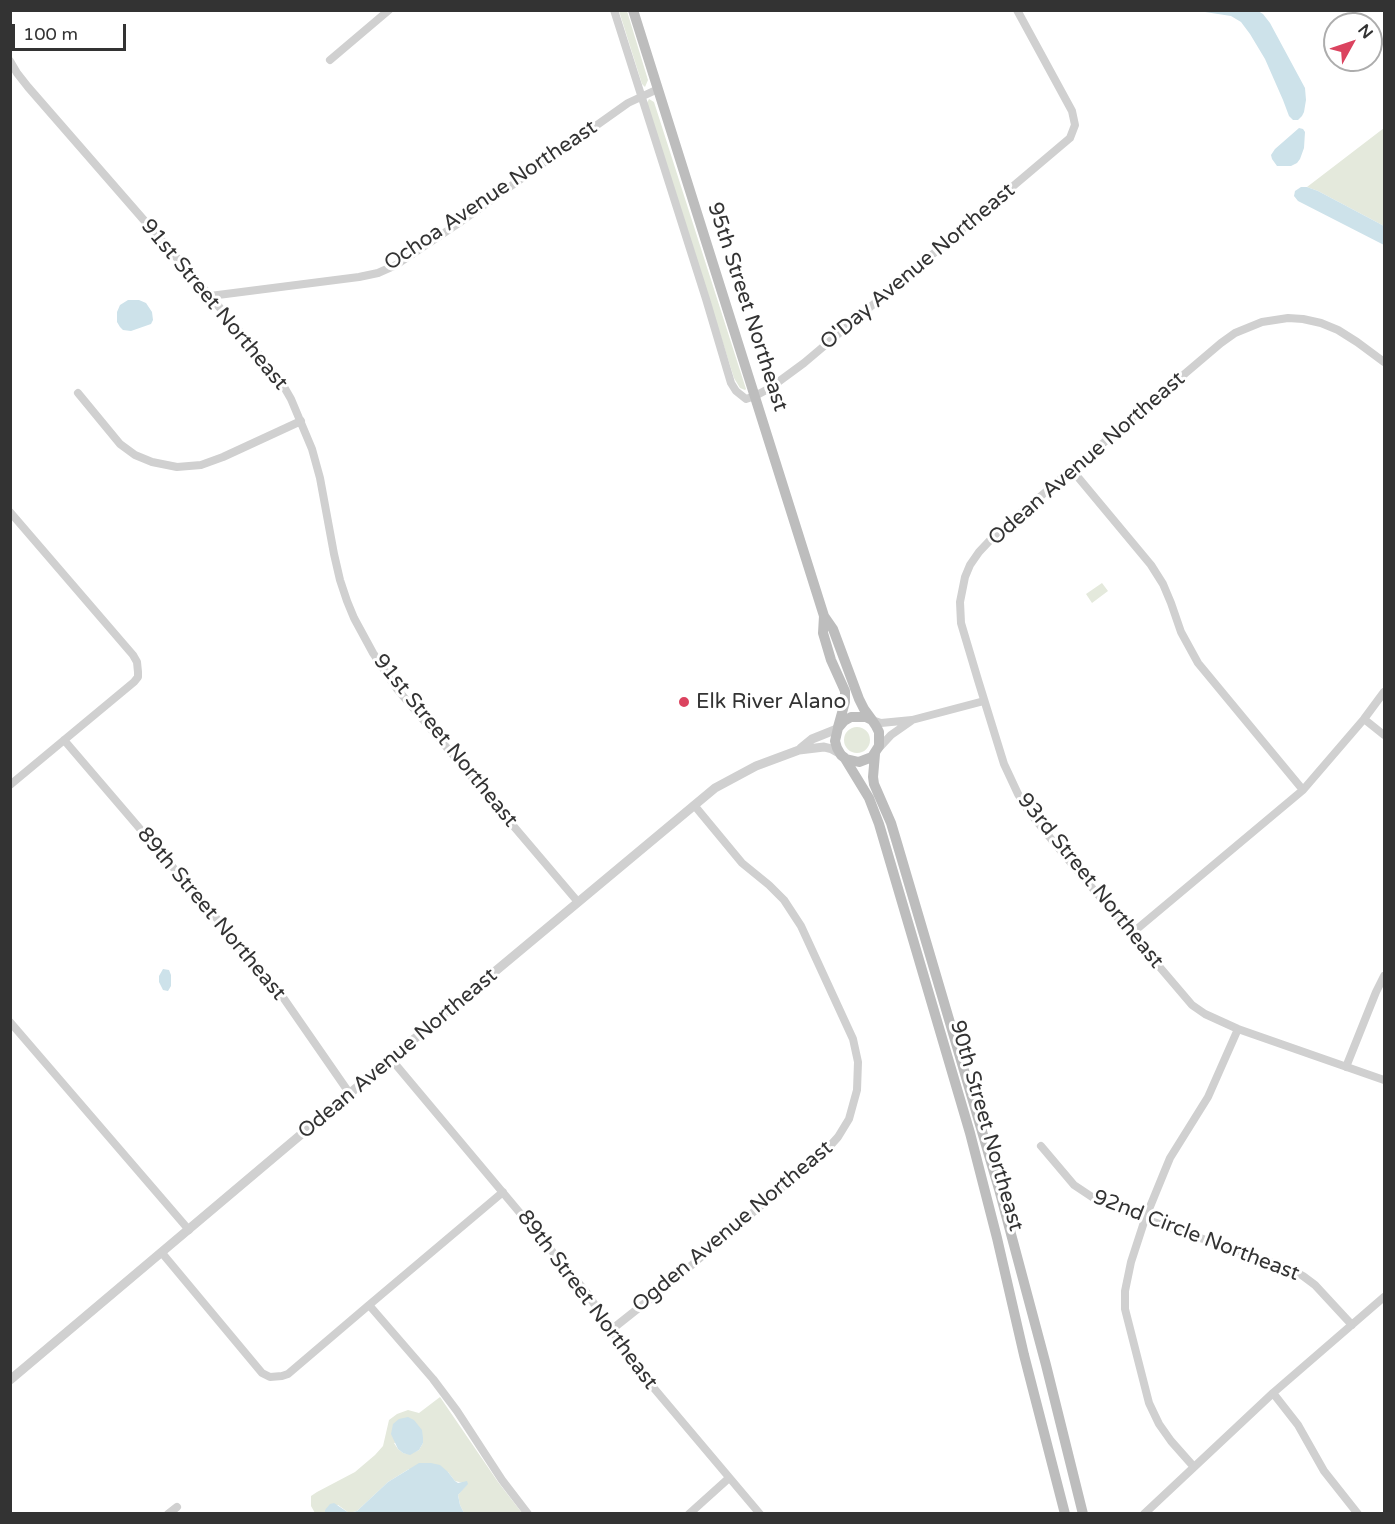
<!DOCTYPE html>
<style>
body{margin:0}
#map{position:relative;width:1395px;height:1524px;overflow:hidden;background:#fff;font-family:"Varela Round",sans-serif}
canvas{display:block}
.frame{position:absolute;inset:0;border:12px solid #333;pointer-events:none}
.north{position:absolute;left:1323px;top:12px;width:60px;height:60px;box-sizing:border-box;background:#fff;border:2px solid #adadad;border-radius:50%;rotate:50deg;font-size:16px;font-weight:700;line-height:24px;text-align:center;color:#333}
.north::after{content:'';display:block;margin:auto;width:21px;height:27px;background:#db435f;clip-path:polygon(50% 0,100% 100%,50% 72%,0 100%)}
.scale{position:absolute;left:12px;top:24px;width:114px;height:27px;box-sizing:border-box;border:3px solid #333;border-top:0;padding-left:8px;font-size:18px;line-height:21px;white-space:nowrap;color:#333;-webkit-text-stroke:4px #fff;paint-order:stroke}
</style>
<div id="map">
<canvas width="1395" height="1524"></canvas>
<div class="frame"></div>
<div class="north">N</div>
<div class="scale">100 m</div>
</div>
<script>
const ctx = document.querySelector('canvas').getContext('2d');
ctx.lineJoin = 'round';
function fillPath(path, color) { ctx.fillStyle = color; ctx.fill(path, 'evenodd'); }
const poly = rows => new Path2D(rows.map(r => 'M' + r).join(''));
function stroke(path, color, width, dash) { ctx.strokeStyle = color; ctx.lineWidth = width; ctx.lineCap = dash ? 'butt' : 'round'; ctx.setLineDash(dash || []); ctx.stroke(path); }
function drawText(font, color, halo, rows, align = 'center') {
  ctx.font = font + ' "Varela Round",sans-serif'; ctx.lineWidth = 6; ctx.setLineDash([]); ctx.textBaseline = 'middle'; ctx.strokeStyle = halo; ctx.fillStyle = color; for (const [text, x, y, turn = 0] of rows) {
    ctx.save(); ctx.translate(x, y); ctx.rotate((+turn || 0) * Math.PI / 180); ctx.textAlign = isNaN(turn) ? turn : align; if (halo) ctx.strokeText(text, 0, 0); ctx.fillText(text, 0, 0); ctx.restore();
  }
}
fillPath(poly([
 [619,11,627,11,648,80,645,87,642,84],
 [649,99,654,102,746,389,745,390,740,388,734,378,647,103],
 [1384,128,1384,226,1318,191,1307,187],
 [1102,583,1108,591,1092,603,1086,594],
 '844 740a13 13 0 1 1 26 0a13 13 0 1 1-26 0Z',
 [440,1397,498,1482,522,1513,464,1513,460,1505,458,1495,467,1484,455,1481,448,1472,409,1469,388,1482,357,1511,349,1513,338,1505,325,1510,325,1513,315,1513,311,1506,311,1496,317,1492,355,1472,375,1455,383,1446,389,1420,397,1414,408,1410,419,1413],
 [423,1438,423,1443,419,1450,410,1454,403,1453,398,1449,394,1443]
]), '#e4e9dc');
fillPath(poly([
 [1202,11,1258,11,1263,14,1270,23,1305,88,1306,100,1304,112,1302,116,1298,120,1293,120,1289,116,1283,100,1265,59,1250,34,1241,22,1231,16,1205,12],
 [1299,128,1303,129,1305,132,1304,148,1300,159,1297,163,1291,166,1277,166,1272,159,1271,155,1275,149],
 [1301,187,1307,187,1318,191,1384,226,1384,245,1298,201,1294,196,1295,191],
 [128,300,139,300,146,303,152,312,153,320,151,324,131,331,123,330,120,327,117,322,117,312,120,305],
 [163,969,169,970,171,975,171,986,168,991,163,990,159,982,159,976],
 [408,1417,414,1420,422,1430,423,1438,423,1443,419,1450,410,1455,403,1453,398,1449,391,1434,393,1424,399,1419],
 [419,1463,431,1463,440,1465,448,1472,455,1481,458,1483,467,1481,468,1484,458,1495,460,1505,464,1513,325,1513,325,1510,330,1504,334,1503,349,1513,357,1511,388,1482]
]), '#cde2ea');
stroke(poly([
 [614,10,706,299,731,383,736,391,746,399,755,396,770,388,804,363,1070,138,1075,125,1072,111,1017,10],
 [330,60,389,10],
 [10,61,17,73,28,87,210,296,280,380,291,399,312,449,320,478,334,554,340,580,347,601,354,618,373,653,397,689,578,902],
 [210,296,359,277,378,273,396,265,456,225,628,103,658,89],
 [1384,362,1357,342,1338,330,1321,323,1303,319,1288,318,1262,322,1235,333,1221,343,995,535,979,552,970,565,965,577,960,602,961,623,978,680,1004,764,1018,794,1030,813,1065,856,1192,1005,1205,1014,1238,1029,1384,1080],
 [78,393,120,444,135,455,152,462,177,467,201,465,223,457,301,421],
 [1072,470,1151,565,1163,584,1171,603,1181,632,1198,663,1303,790],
 [10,512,133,655,137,662,138,672,138,677,134,682,10,785],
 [1364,719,1384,735],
 [872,720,881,723,912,720,984,701],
 [64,740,260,969,280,993,350,1094],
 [879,748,891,735,911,721],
 [1131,934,1303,790,1364,719,1384,692],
 [10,1022,189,1230],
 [391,1059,577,1281,587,1293,623,1348,647,1380,760,1514],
 [1346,1067,1376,992,1384,976],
 [1041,1146,1074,1185,1095,1199,1145,1219,1290,1269,1303,1276,1315,1285,1352,1325],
 [162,1253,262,1373,270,1377,282,1376,288,1374,369,1305,433,1379,457,1411,502,1480,528,1514],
 [369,1305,503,1192],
 [611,1330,679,1276,829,1147,838,1137,849,1119,857,1090,858,1062,853,1039,801,926,784,900,769,885,742,863,694,805],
 [1273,1393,1298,1425,1324,1471,1358,1514],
 [1194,1467,1171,1441,1159,1424,1149,1403,1125,1309,1125,1291,1131,1262,1145,1219,1163,1175,1170,1158,1208,1097,1238,1029],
 [168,1514,177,1507],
 [689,1514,729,1478],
 [1144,1514,1273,1393,1384,1297]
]), '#d0d0d0', 8);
stroke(poly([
 [801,748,812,739,837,729],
 [10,1380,432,1024,715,788,756,766,799,750,824,747,832,749,841,754]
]), '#d0d0d0', 9);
stroke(poly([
 [633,10,824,616,833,629,859,699,864,709,872,720,876,726,879,732,879,746,872,757,859,762,846,759,841,755,837,748,835,741,838,728,844,721,851,717,866,717,872,720],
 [824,616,823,633,831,660,845,691,845,702,838,727],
 [875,754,873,777,874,784,891,823,897,843,999,1189,1046,1365,1083,1514],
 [844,757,869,798,879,824,970,1133,997,1238,1024,1355,1065,1514]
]), '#bdbdbd', 10);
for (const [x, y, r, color] of [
 [684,702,6,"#db435f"]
]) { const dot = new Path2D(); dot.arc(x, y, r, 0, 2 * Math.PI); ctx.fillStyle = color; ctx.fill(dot); stroke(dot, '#fff', 2); }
drawText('21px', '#333', '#fff', [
 ["Ochoa Avenue Northeast",491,196,-34],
 ["O'Day Avenue Northeast",918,267,-40],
 ["91st Street Northeast",214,305,50],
 ["95th Street Northeast",747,307,72],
 ["Odean Avenue Northeast",1087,459,-41],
 ["91st Street Northeast",445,741,51],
 ["93rd Street Northeast",1090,881,51],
 ["89th Street Northeast",211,914,50],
 ["Odean Avenue Northeast",398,1054,-40],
 ["90th Street Northeast",986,1126,74],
 ["Ogden Avenue Northeast",733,1227,-40],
 ["92nd Circle Northeast",1196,1236,21],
 ["89th Street Northeast",587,1300,53]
]);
drawText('21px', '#333', '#fff', [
 ["Elk River Alano",696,702]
], 'left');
</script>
